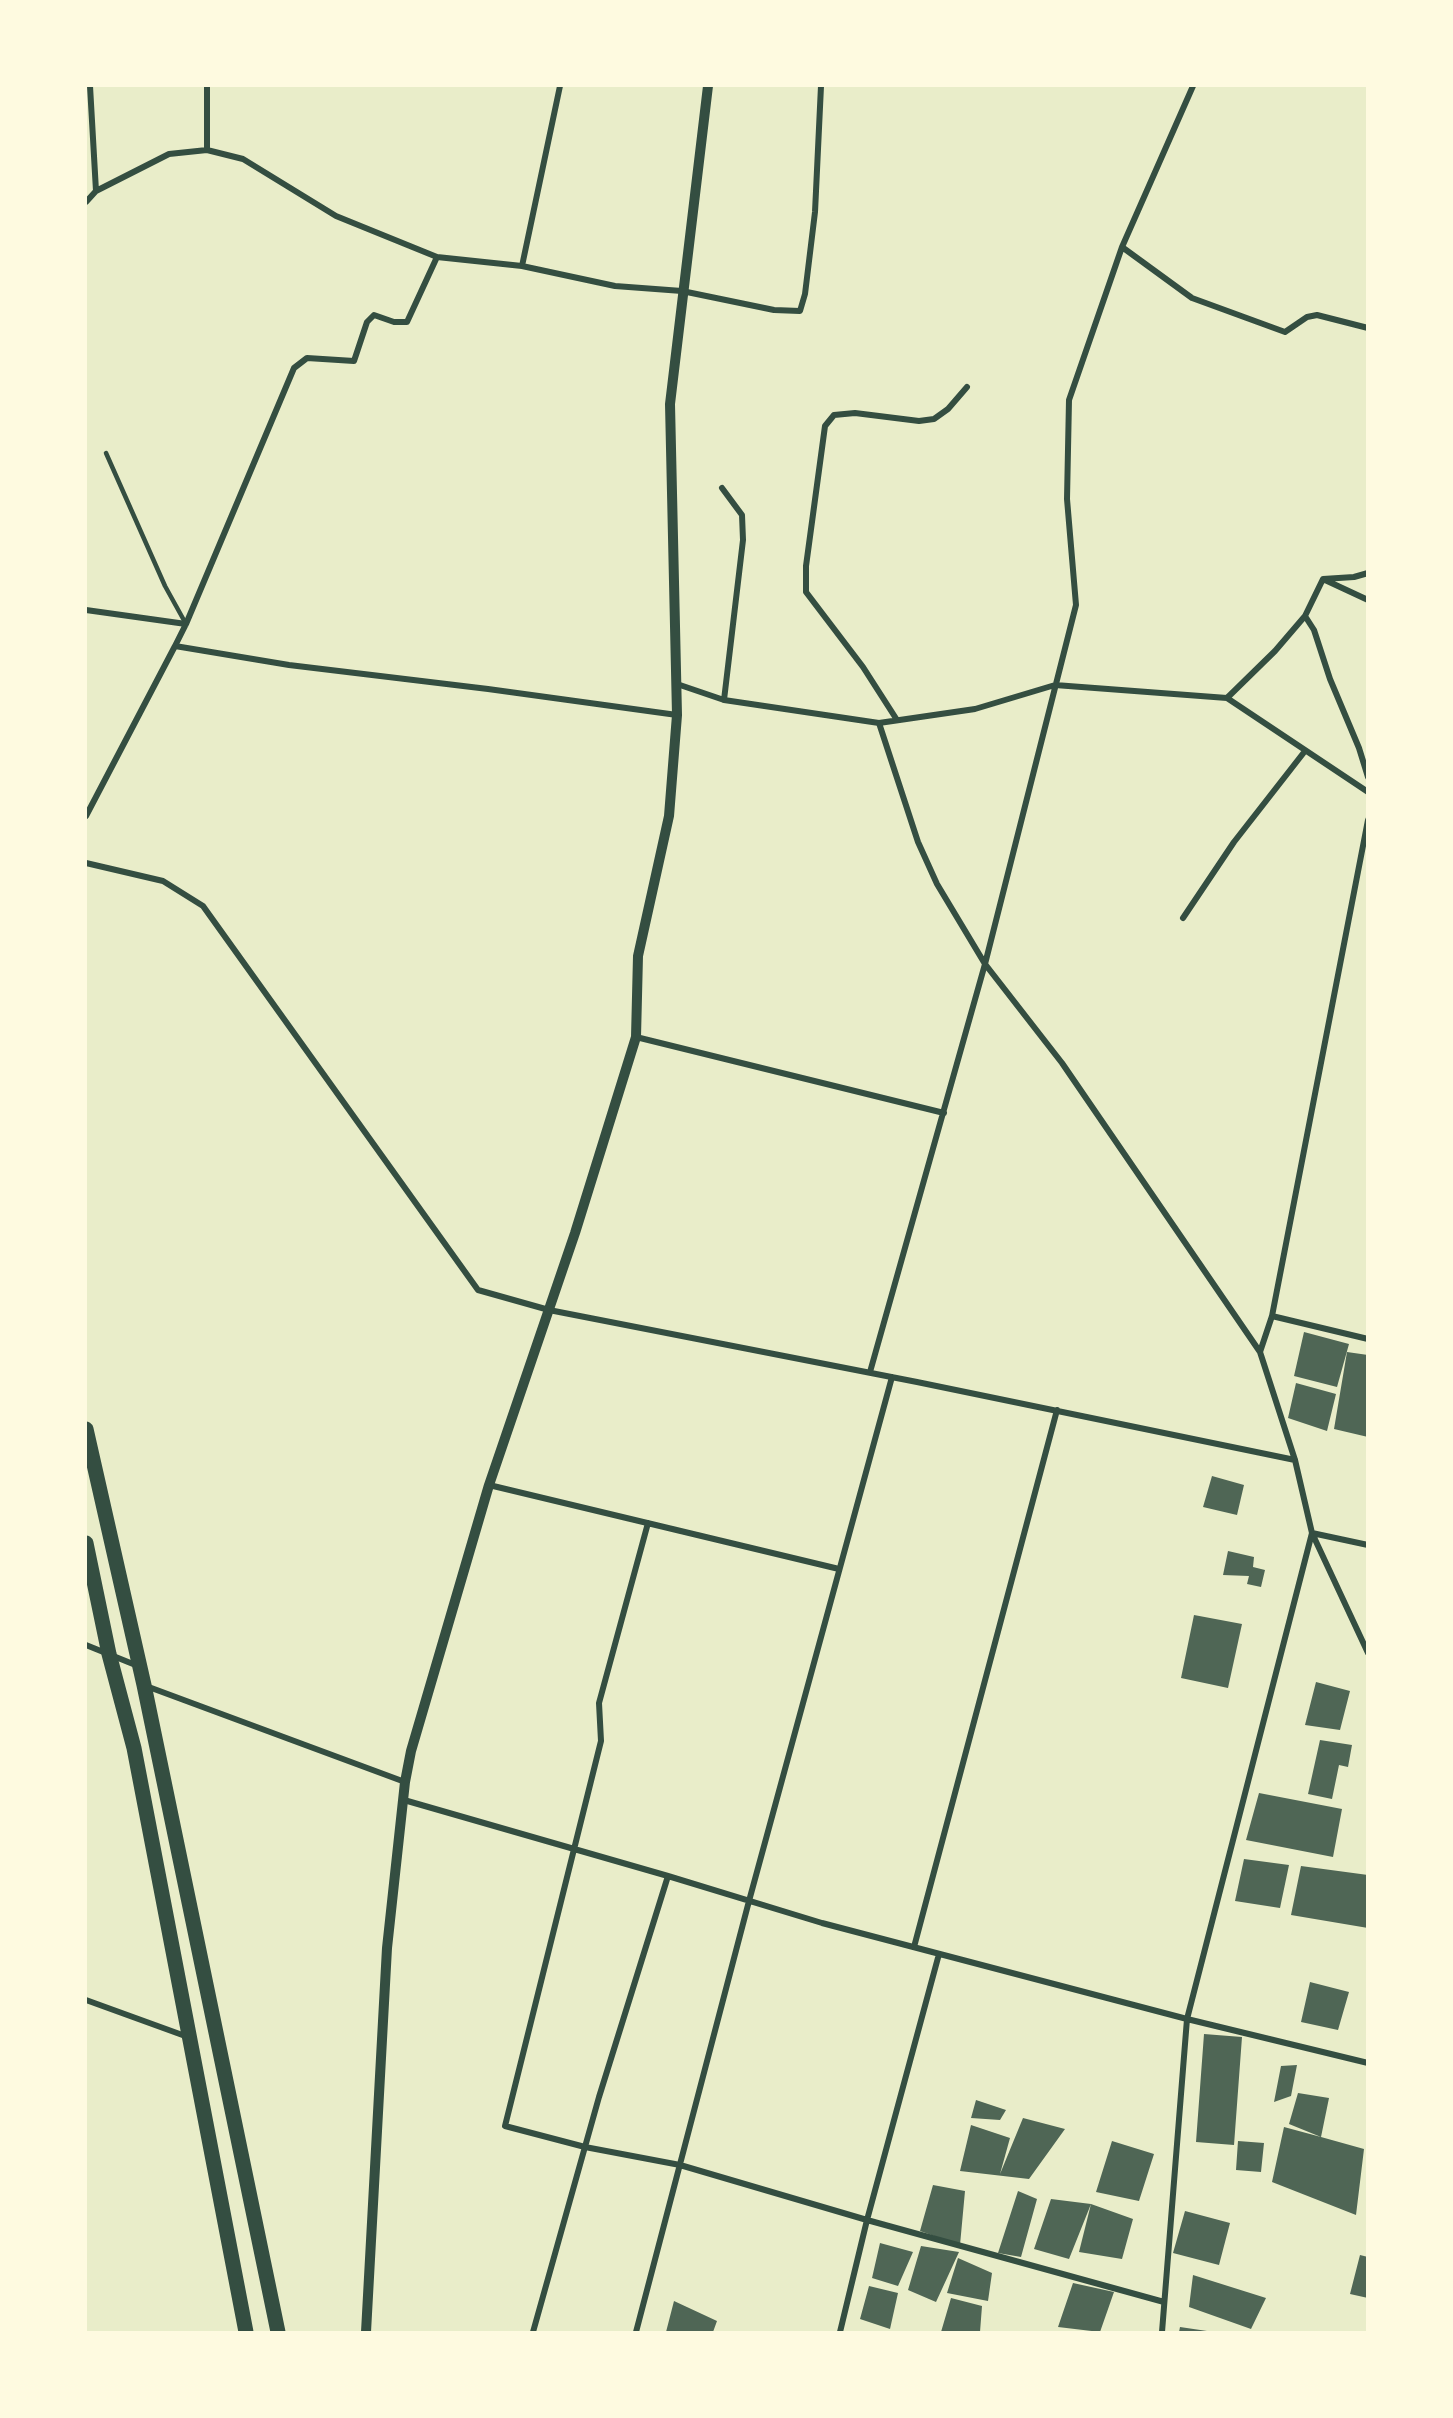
<!DOCTYPE html>
<style>
body{margin:0}
#map{position:relative;width:1453px;height:2418px;overflow:hidden;background:#e9edc9;font-family:Cabin,sans-serif}
canvas{display:block}
.frame{position:absolute;inset:0;border:87px solid #fefae0;pointer-events:none}
</style>
<div id="map">
<canvas width="1453" height="2418"></canvas>
<div class="frame"></div>
</div>
<script>
const ctx = document.querySelector('canvas').getContext('2d');
ctx.lineJoin = 'round';
function fillPath(path, color) { ctx.fillStyle = color; ctx.fill(path, 'evenodd'); }
const poly = rows => new Path2D(rows.map(r => 'M' + r).join(''));
function stroke(path, color, width, dash) { ctx.strokeStyle = color; ctx.lineWidth = width; ctx.lineCap = dash ? 'butt' : 'round'; ctx.setLineDash(dash || []); ctx.stroke(path); }
fillPath(poly([
 [1304,1332,1349,1344,1337,1387,1294,1376],
 [1347,1352,1368,1355,1368,1437,1334,1429],
 [1296,1383,1336,1394,1327,1431,1288,1418],
 [1212,1476,1244,1485,1237,1515,1203,1507],
 [1228,1551,1254,1557,1253,1567,1265,1570,1261,1587,1247,1584,1249,1576,1223,1575],
 [1194,1615,1242,1624,1228,1688,1181,1678],
 [1316,1682,1350,1691,1340,1730,1305,1725],
 [1320,1740,1352,1745,1348,1767,1339,1765,1332,1799,1308,1794],
 [1259,1793,1342,1809,1333,1857,1246,1840],
 [1244,1859,1289,1865,1280,1908,1235,1901],
 [1301,1866,1368,1875,1368,1928,1291,1915],
 [1310,1982,1349,1992,1338,2030,1301,2022],
 [1204,2034,1242,2037,1234,2145,1196,2142],
 [1297,2065,1291,2096,1274,2102,1281,2066],
 [1298,2093,1329,2098,1321,2137,1364,2149,1356,2215,1272,2182,1284,2127,1321,2137,1289,2124],
 [976,2100,1006,2110,1000,2120,971,2118],
 [1023,2118,1065,2129,1029,2179,960,2171,971,2125,1010,2138,1000,2174],
 [1112,2141,1154,2154,1139,2201,1096,2192],
 [1238,2141,1264,2143,1261,2172,1236,2170],
 [933,2185,965,2191,960,2245,920,2231],
 [1018,2191,1037,2199,1021,2257,998,2253],
 [1051,2199,1091,2204,1069,2259,1034,2249],
 [1091,2204,1133,2219,1122,2259,1079,2252],
 [1185,2211,1230,2223,1219,2265,1173,2253],
 [880,2243,913,2252,898,2286,872,2278],
 [921,2246,959,2252,936,2302,908,2290],
 [1360,2255,1368,2257,1368,2298,1350,2294],
 [958,2258,992,2273,988,2301,947,2293],
 [1193,2275,1266,2298,1251,2329,1189,2307],
 [1073,2283,1114,2292,1100,2332,1058,2327],
 [869,2286,898,2293,890,2329,860,2319],
 [951,2298,982,2306,980,2332,941,2332],
 [674,2301,717,2321,713,2332,666,2332],
 [1180,2327,1207,2331,1206,2332,1179,2332]
]), '#4f6655');
stroke(poly([
 [106,453,165,586,186,624]
]), '#344e41', 4.5);
stroke(poly([
 [90,86,96,191],
 [207,150,207,86],
 [86,202,96,191,169,154,207,150,243,159,336,216,437,257,522,266,615,286,682,291,774,310,800,311,805,294,815,212,821,86],
 [1122,247,1192,298,1285,332,1307,317,1317,315,1368,328],
 [522,266,560,86],
 [722,488,742,515,743,540,724,700],
 [1368,573,1354,577,1323,579,1305,616,1314,630,1330,679,1359,748,1368,777],
 [1325,580,1368,600],
 [86,610,186,624],
 [175,646,186,624,294,368,307,358,354,361,367,322,374,315,394,322,407,322,437,257],
 [677,684,724,700,879,723,975,709,1055,685,1227,698,1368,792],
 [1227,698,1275,651,1305,616],
 [897,720,863,667,806,592,806,566,825,426,834,415,855,413,919,421,934,419,948,409,967,387],
 [879,723,918,842,937,884,985,964,1062,1063,1260,1352],
 [86,816,175,646,289,665,488,689,677,715],
 [1368,820,1272,1316,1260,1352,1295,1460,1312,1533,1368,1653],
 [86,863,163,881,203,906,478,1290,549,1310,917,1382,1295,1460],
 [1183,918,1234,842,1305,751],
 [636,1037,944,1113],
 [1272,1316,1368,1339],
 [870,1372,985,964,1076,605,1067,499,1069,400,1122,247,1193,86],
 [489,1485,839,1569],
 [648,1523,599,1703,601,1741,505,2126,585,2147,680,2165,867,2220,840,2332],
 [86,1645,138,1666],
 [146,1686,405,1782],
 [404,1800,668,1876,822,1923,1187,2019,1368,2063],
 [914,1947,1057,1410],
 [939,1954,867,2220,1164,2302],
 [86,2000,188,2037],
 [533,2332,599,2097,668,1876],
 [636,2332,749,1901,892,1377],
 [1162,2332,1187,2019,1312,1533,1368,1545]
]), '#344e41', 6);
stroke(poly([
 [366,2332,387,1948,405,1782,411,1751,489,1485,575,1233,636,1037,638,956,669,816,677,715,670,404,708,86]
]), '#344e41', 10);
stroke(poly([
 [86,1429,144,1685,278,2332],
 [86,1543,109,1654,134,1748,246,2332]
]), '#344e41', 15);
</script>
